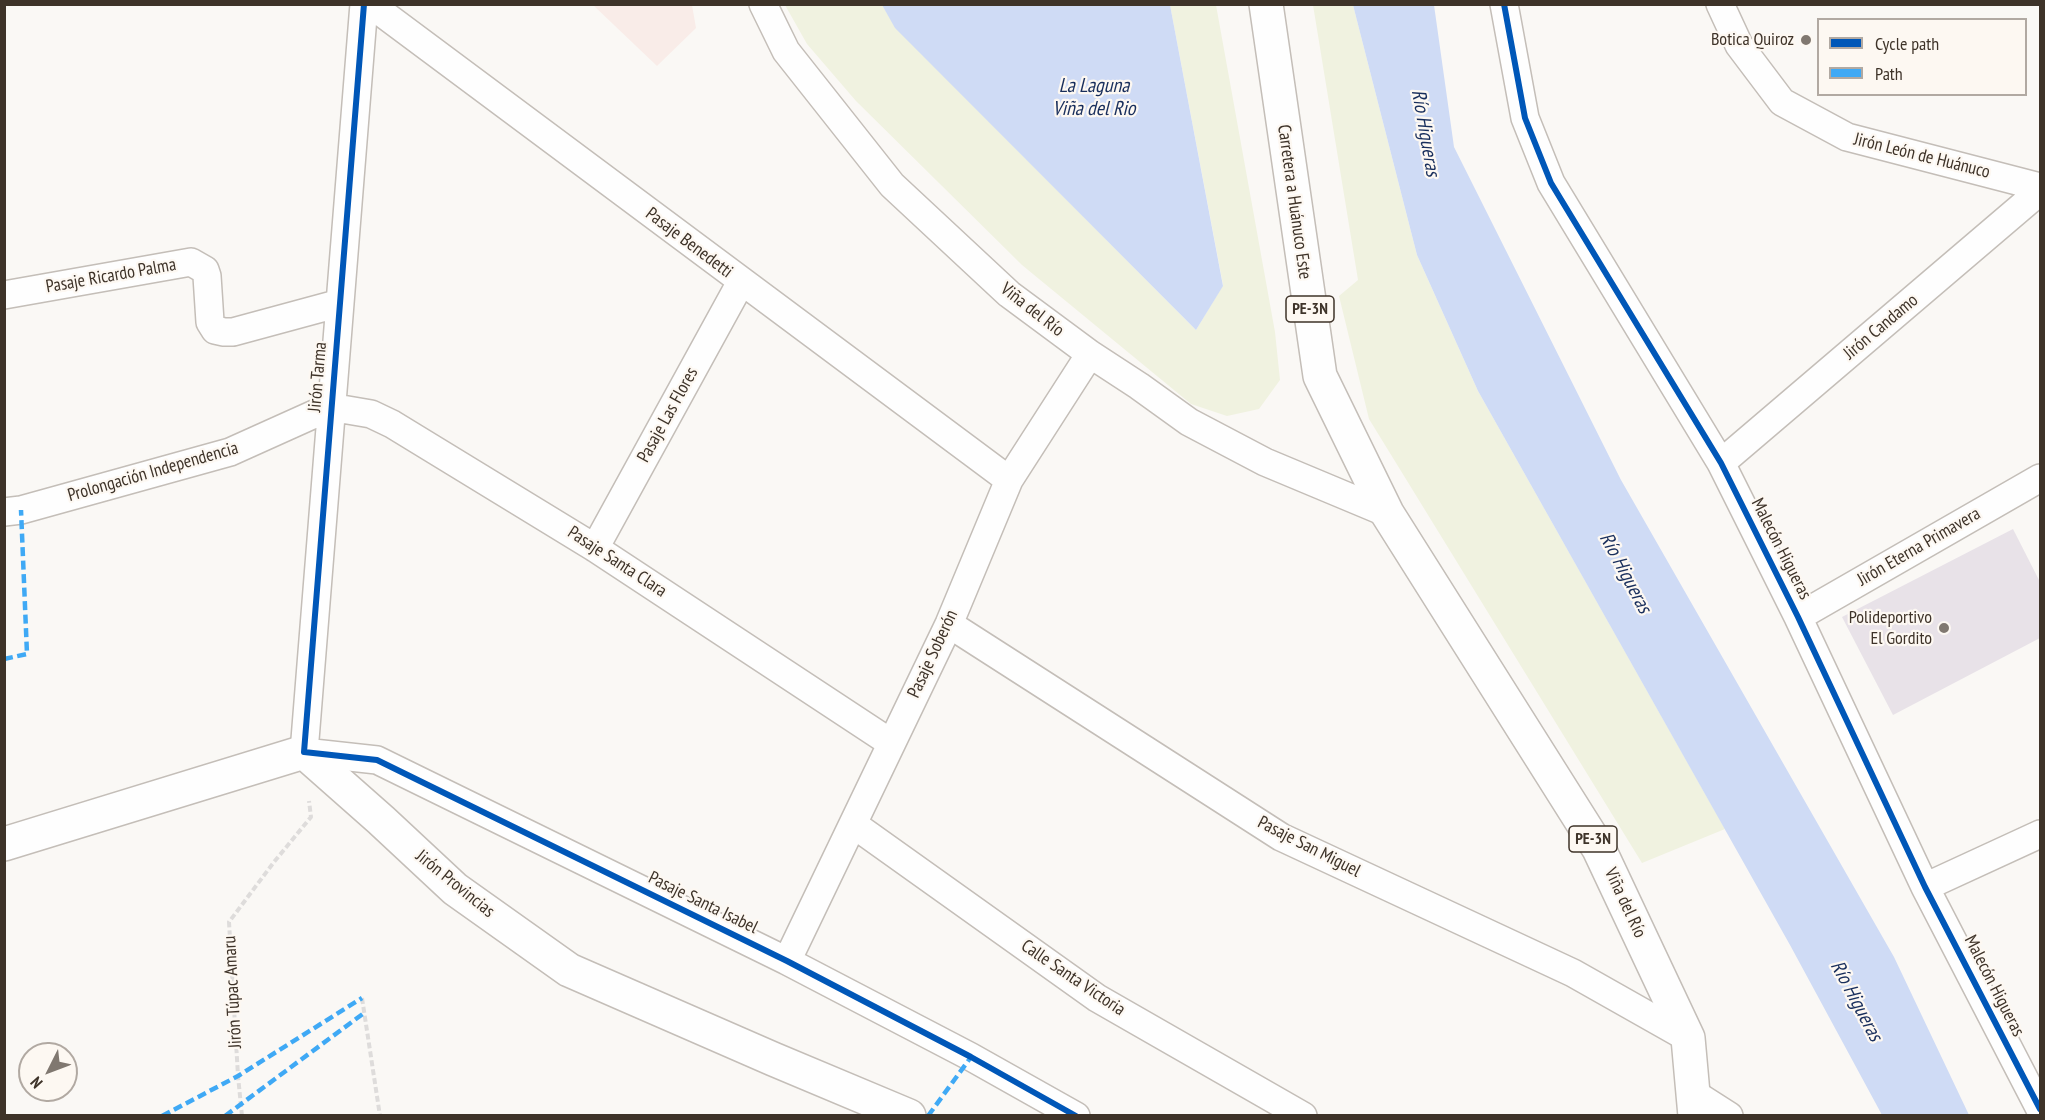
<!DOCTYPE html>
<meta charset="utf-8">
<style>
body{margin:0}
#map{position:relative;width:2045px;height:1120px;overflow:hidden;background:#faf8f5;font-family:"PT Sans Narrow",sans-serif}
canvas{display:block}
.frame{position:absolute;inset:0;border:6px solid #3e3329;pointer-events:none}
.legend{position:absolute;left:1817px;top:18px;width:210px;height:78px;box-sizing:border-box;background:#fdf8f2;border:2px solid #b1a9a2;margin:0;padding:8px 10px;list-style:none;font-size:18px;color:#3e3329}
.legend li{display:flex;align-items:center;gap:12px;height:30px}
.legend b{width:30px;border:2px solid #b1a9a2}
.north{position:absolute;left:18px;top:1042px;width:60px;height:60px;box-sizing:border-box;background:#fdf8f2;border:2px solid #b1a9a2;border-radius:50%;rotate:228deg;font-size:16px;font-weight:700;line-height:24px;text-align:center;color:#3e3329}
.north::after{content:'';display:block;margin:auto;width:21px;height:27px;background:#807870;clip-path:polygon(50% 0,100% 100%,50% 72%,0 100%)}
</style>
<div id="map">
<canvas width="2045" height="1120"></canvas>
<div class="frame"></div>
<ul class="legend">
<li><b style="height:8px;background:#0057b8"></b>Cycle path</li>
<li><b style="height:8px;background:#3fa9f5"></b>Path</li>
</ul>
<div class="north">N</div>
</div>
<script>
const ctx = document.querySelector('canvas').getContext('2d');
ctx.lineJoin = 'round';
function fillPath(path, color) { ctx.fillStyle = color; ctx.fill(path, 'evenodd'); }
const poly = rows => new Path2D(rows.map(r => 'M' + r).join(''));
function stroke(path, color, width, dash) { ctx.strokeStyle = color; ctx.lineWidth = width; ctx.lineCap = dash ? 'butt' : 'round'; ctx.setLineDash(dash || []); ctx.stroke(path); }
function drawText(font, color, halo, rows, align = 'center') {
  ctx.font = font + ' "PT Sans Narrow",sans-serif'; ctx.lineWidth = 4.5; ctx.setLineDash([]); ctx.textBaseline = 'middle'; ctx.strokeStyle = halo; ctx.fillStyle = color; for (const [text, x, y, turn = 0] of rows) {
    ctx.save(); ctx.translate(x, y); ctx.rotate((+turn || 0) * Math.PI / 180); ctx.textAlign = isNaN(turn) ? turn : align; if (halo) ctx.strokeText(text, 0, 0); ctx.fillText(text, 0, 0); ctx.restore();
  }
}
fillPath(poly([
 [593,5,692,5,696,28,657,66]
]), '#f9ece8');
fillPath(poly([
 [785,5,882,5,896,28,1196,330,1223,285,1170,5,1216,5,1275,332,1280,380,1259,409,1227,416,1191,404,1022,265,856,101,807,44],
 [1313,5,1353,5,1417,255,1478,391,1725,829,1642,863,1369,419,1339,296,1358,280]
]), '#f0f2e0');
fillPath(poly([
 [882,5,1170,5,1223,286,1196,330,895,28],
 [1353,5,1434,5,1454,147,1621,480,1894,957,1969,1115,1882,1115,1790,945,1478,391,1417,255]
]), '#cfdbf5');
fillPath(poly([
 [2013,529,2040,582,2040,638,1893,715,1842,617]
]), '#e8e2e8');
const minor = poly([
 [364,4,304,752,377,760,787,961,971,1057,1076,1116],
 [370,4,1009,480],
 [763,4,786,51,892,185,1009,294,1090,354,1139,386,1189,422,1265,462,1387,513],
 [1504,4,1525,118,1551,183,1721,463,1798,617,1925,887,2040,1109],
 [1720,4,1739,45,1782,102,1847,137,2040,187],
 [4,295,191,262,205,270,207,276,210,322,215,330,224,332,233,332,340,303],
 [1721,463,2040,191],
 [4,512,21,510,230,452,330,407,371,414,392,424,595,548,891,743],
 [595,548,741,282],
 [1798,617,2040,478],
 [949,624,1281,837,1573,973,1688,1038],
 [853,824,1097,998,1303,1116],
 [1925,887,2040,834],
 [787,961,949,624,1009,480,1090,354],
 [1693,1093,1729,1116]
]);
const tertiary = poly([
 [4,844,304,752,381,820,455,889,569,970,773,1059,909,1116]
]);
const trunk = poly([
 [1266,4,1320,376,1387,513,1599,849,1688,1038,1695,1116]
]);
stroke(minor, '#c4beb8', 30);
stroke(tertiary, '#c4beb8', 36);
stroke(trunk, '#c4beb8', 36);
stroke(poly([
 [362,998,380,1116],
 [242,1116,238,1076,229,922,274,862,311,817,309,801]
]), '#dedcdb', 4, [6, 3]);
stroke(minor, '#fefefe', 27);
stroke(tertiary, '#fefefe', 33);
stroke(trunk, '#fefefe', 33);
stroke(poly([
 [4,659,27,654,21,510],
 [162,1116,238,1076,362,998],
 [225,1116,364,1013],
 [928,1116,971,1057]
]), '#3fa9f5', 4.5, [9, 4.5]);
stroke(poly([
 [364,4,304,752,377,760,787,961,971,1057,1076,1116],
 [1504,4,1525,118,1551,183,1721,463,1798,617,1925,887,2040,1109]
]), '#0057b8', 6);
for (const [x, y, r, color] of [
 [1806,40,6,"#807870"],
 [1944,628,6,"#807870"]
]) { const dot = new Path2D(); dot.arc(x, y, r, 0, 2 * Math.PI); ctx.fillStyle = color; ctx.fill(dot); stroke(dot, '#fdf8f2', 2); }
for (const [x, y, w] of [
 [1310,309,48],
 [1593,839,48]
]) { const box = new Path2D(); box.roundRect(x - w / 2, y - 13, w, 26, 4.5); ctx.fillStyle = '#fdf8f2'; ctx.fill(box); stroke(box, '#3e3329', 1.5); }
drawText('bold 16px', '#3e3329', null, [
 ["PE-3N",1310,309],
 ["PE-3N",1593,839]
]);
drawText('18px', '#3e3329', '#fdf8f2', [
 ["Botica Quiroz",1794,40],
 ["Polideportivo",1932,618],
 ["El Gordito",1932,639]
], 'right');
drawText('18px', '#3e3329', '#fdf8f2', [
 ["Jirón León de Huánuco",1922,156,14],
 ["Carretera a Huánuco Este",1294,202,82],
 ["Pasaje Benedetti",689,243,37],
 ["Pasaje Ricardo Palma",111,276,-10],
 ["Viña del Río",1032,310,38],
 ["Jirón Candamo",1881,327,-40],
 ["Jirón Tarma",318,377,-85],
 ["Pasaje Las Flores",668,415,-61],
 ["Prolongación Independencia",153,472,-16],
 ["Jirón Eterna Primavera",1919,547,-30],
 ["Malecón Higueras",1781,549,63],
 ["Pasaje Santa Clara",617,562,33],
 ["Pasaje Soberón",933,654,-65],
 ["Pasaje San Miguel",1309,847,27],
 ["Jirón Provincias",455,884,39],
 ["Pasaje Santa Isabel",703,903,26],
 ["Viña del Río",1625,903,65],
 ["Calle Santa Victoria",1073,978,34],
 ["Malecón Higueras",1994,986,63],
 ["Jirón Túpac Amaru",233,992,-93]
]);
drawText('italic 20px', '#182e5c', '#fdf8f2', [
 ["La Laguna",1094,86],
 ["Viña del Rio",1094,109],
 ["Río Higueras",1425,133,80],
 ["Río Higueras",1625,573,62],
 ["Río Higueras",1856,1001,62]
]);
</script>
